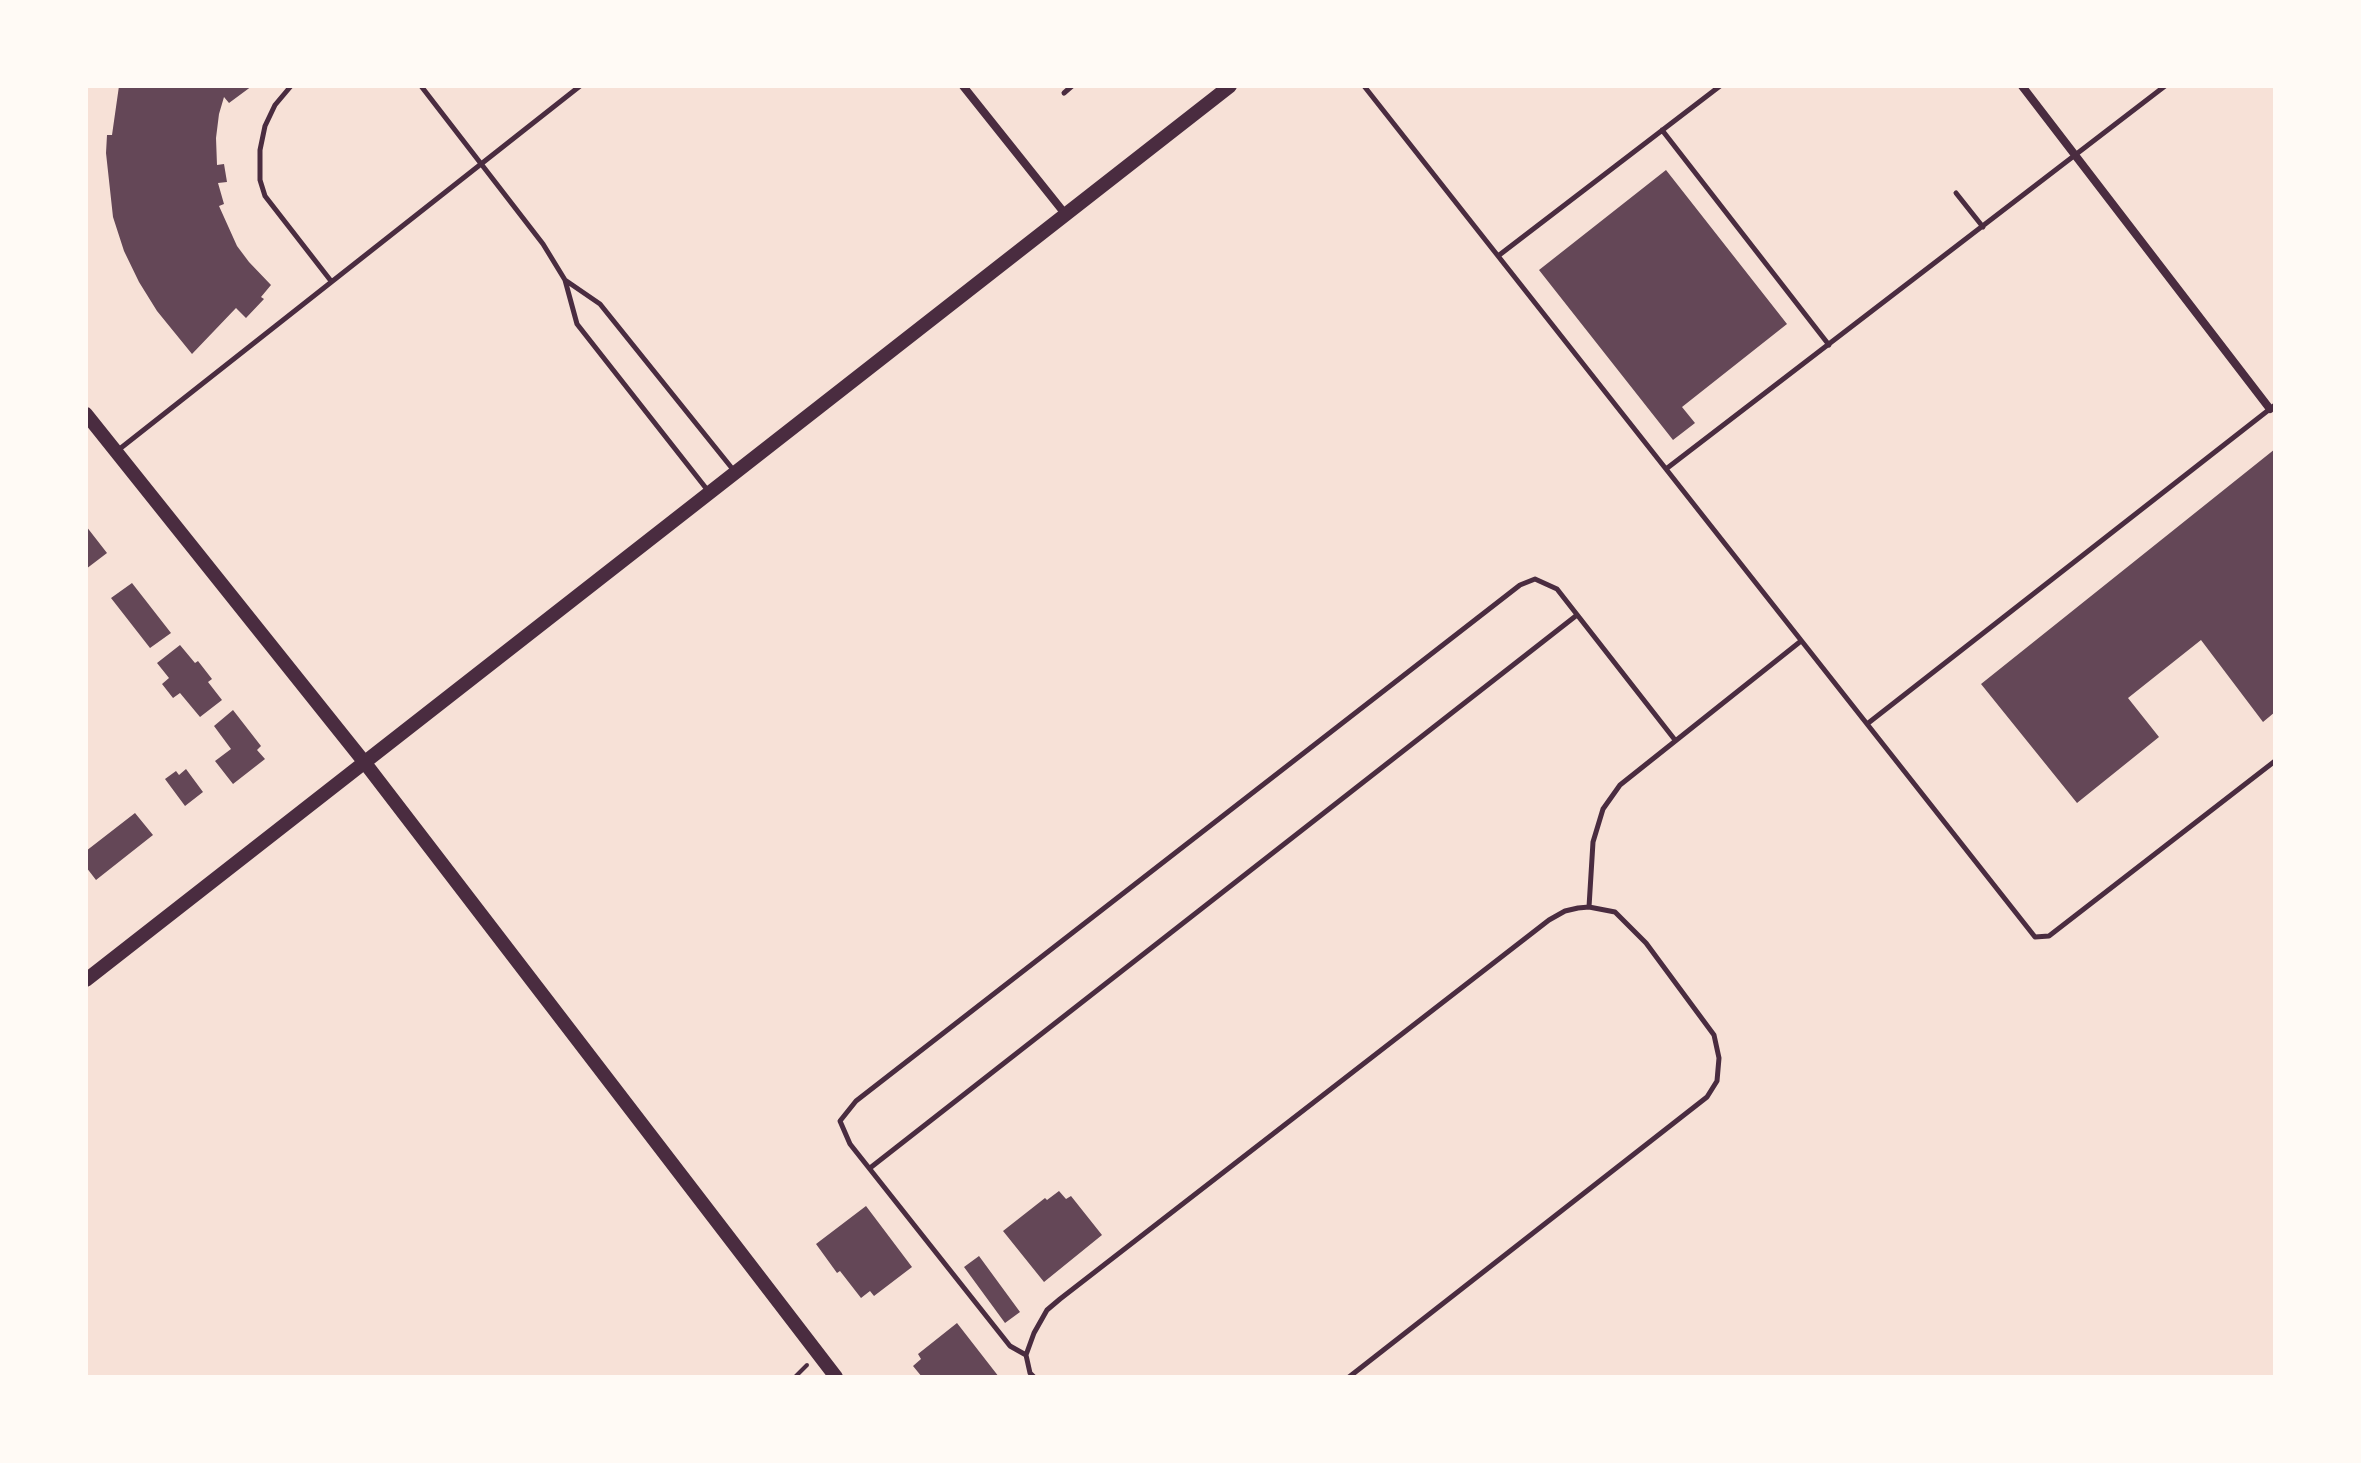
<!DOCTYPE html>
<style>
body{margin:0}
#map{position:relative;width:2361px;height:1463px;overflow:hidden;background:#f7e1d7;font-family:"Public Sans",sans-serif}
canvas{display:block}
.frame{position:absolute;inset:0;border:88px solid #fffaf5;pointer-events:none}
</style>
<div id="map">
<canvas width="2361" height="1463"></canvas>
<div class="frame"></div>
</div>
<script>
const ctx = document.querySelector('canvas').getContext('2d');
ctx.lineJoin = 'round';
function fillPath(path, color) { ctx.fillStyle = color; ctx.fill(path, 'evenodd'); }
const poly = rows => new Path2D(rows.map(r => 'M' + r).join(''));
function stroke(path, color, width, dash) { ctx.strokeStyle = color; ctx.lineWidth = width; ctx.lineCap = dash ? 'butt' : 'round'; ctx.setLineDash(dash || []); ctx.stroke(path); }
fillPath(poly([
 [119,86,252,86,229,103,224,97,219,114,216,138,217,165,224,164,227,182,218,183,224,204,219,206,237,246,249,262,271,285,261,297,264,299,246,318,236,308,192,354,157,311,139,282,124,251,113,217,106,153,107,135,112,135],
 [1666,170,1787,324,1682,407,1695,423,1673,440,1539,270],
 [2275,449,2275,712,2263,722,2201,640,2128,698,2159,737,2077,803,1981,684],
 [86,526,107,553,86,569],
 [132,583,171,633,150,648,111,598],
 [180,645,195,663,198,661,212,679,208,682,222,700,200,717,180,693,173,698,162,684,169,678,157,663],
 [233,710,261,746,257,750,265,759,233,784,215,761,231,749,214,726],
 [186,769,203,792,185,806,165,779,176,771,179,775],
 [135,813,153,835,96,880,86,867,86,851],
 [1059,1191,1066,1199,1071,1196,1102,1235,1044,1282,1003,1231,1045,1198,1047,1200],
 [866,1206,912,1267,874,1296,870,1291,861,1298,840,1271,837,1273,816,1244],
 [979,1256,1020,1312,1005,1323,964,1267],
 [957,1323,999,1377,922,1377,913,1366,921,1359,918,1354]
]), '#644757');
stroke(poly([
 [795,1377,807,1365]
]), '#4a2c40', 4);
stroke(poly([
 [291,86,275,105,265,126,260,150,260,180,265,196,331,281],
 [421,86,543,244,565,280],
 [1364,86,2035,937,2049,936,2275,761],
 [1064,93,1072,86],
 [1662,130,1829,345],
 [1956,193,1983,227],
 [1498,256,1720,86],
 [117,451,580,86],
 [1666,469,2165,86],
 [709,492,577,324,565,280,600,304,735,472],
 [1867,724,2275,405],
 [1589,907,1593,842,1603,809,1620,785,1801,641],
 [870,1168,1577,615],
 [1026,1355,1010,1346,850,1144,840,1121,856,1101,1520,585,1535,579,1557,589,1675,740],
 [1034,1377,1030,1373,1026,1355,1034,1333,1047,1310,1060,1299,1549,920,1565,911,1578,908,1589,907,1615,912,1646,943,1714,1035,1719,1058,1717,1081,1707,1097,1349,1377]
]), '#4a2c40', 5);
stroke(poly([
 [963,86,1066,215],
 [2022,86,2270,409]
]), '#4a2c40', 8);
stroke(poly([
 [86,414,365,763,836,1377],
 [86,980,1230,86]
]), '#4a2c40', 14);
</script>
